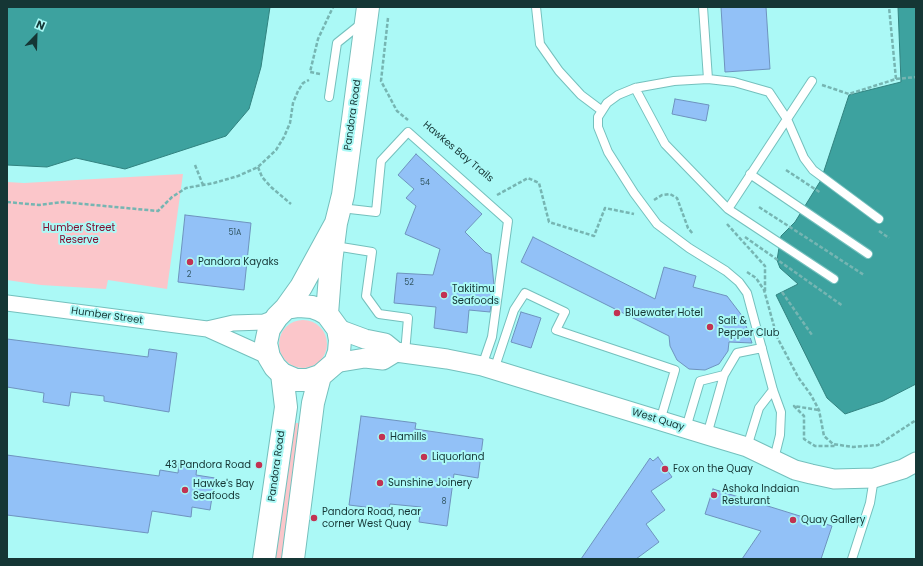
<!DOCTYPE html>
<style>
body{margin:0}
#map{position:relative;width:923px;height:566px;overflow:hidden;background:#abf9f6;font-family:Poppins,sans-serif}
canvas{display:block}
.frame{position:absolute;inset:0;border:8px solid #153635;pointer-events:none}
.north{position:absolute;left:16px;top:16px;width:40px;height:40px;-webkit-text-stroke:3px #abf9f6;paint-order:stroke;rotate:23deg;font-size:11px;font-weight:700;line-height:16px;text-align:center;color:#153635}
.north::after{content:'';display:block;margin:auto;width:14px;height:18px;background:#153635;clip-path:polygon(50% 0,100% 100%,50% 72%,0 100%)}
</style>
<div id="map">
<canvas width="923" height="566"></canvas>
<div class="frame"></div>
<div class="north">N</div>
</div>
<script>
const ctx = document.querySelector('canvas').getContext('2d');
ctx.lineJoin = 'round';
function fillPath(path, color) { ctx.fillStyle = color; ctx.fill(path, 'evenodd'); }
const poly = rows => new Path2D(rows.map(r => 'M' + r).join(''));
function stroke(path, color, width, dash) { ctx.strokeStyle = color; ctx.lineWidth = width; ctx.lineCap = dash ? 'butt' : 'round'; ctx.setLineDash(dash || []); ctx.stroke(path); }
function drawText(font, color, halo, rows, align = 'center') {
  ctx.font = font + ' Poppins,sans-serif'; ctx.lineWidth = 4; ctx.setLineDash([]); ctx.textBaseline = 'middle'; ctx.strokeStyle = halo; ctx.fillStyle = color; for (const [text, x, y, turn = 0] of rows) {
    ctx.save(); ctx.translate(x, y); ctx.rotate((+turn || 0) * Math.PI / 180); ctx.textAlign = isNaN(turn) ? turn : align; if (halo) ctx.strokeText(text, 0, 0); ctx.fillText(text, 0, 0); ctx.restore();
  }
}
fillPath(poly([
 [183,174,167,289,108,280,106,289,41,285,7,280,7,182,24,183],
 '279 344a24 24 0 1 1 48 0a24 24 0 1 1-48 0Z',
 [290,423,303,423,284,559,272,559]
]), '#fbc6ca');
const water = poly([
 [7,7,270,7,261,67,249,109,226,136,125,169,76,158,47,167,7,165,7,7],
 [898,7,916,7,916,384,883,401,845,414,827,398,776,295,798,284,780,268,777,260,781,236,795,222,821,180,849,95,901,82,898,7]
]);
fillPath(water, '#3da29f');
stroke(water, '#31827f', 1);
const building = poly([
 [721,7,766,7,770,69,725,72,721,7],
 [675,99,709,105,706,121,672,114,675,99],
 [416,154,482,214,465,232,485,252,491,254,494,286,490,312,469,310,467,333,434,328,436,307,394,303,397,273,433,275,440,249,405,234,416,206,406,198,414,189,398,175,416,154],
 [185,215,251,223,244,290,178,282,185,215],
 [533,237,655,299,664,267,696,276,693,287,727,296,743,317,752,343,729,342,728,351,719,364,705,370,689,369,677,360,670,346,669,336,521,262,533,237],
 [521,312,541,318,531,348,511,342,521,312],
 [7,339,148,357,149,349,177,353,169,412,104,401,104,396,71,392,69,406,43,402,44,393,7,387,7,339],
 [361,416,416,423,415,429,483,439,478,478,454,474,447,526,419,522,421,507,390,504,389,510,349,505,361,416],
 [7,455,159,476,160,470,178,473,179,463,197,466,196,475,215,478,210,510,192,507,191,517,152,511,148,533,7,515,7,455],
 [658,457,672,477,651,491,665,510,646,524,659,542,636,559,581,559,650,458,653,461,658,457],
 [713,489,832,526,821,559,742,559,761,531,705,514,713,489]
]);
fillPath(building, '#92c1f7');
stroke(building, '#6e93be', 1);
const service = poly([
 [536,7,540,44,559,71,581,95,601,110],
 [703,7,708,79],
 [635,88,665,144,728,209,834,279],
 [329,97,337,43,362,23],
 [750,174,868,254],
 [341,208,376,212,381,161,408,132,508,221,492,337,482,366],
 [728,209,812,81],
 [335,246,372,252,366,296,379,314,408,318,405,353],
 [494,370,514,310,525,293,565,312,556,330,675,370,660,421],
 [686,428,700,381,724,375,737,353,762,348],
 [707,435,724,375],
 [747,447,759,408,773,390],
 [774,459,780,435,781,412,773,390,747,293,739,282,726,271,689,248,657,224,634,193,608,152,598,127,598,117,607,103,618,95,635,88,674,81,708,79,734,82,769,92,787,119,804,158,813,170,879,219],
 [852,559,870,503,874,478]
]);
const minor = poly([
 [7,303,207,329,269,357],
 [207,329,233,323,264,322,277,317]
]);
const tertiary = poly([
 [338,329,365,339,385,343,396,352,447,359,482,366,707,435,747,447,795,470,811,474,834,479,874,478,903,469,916,462],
 [335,363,365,358,383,360,396,352]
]);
const secondary = poly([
 [286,308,299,306,312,307,320,310,327,314,338,329,340,340,339,352,335,363,320,376,308,380,296,380,282,374,275,367,269,357,266,343,269,329,277,317,286,308,301,287,336,223],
 [327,314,331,262,336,223,343,195,368,7],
 [264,559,286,407,282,374],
 [293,559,313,403,320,376]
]);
stroke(service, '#74c0bd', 10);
stroke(minor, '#74c0bd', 17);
stroke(tertiary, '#74c0bd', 21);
stroke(secondary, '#74c0bd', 24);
stroke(poly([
 [388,18,381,81,397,111,408,120],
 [320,74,310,72,318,39,333,7],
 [896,79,916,77],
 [822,85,849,94,896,79,889,7],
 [195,165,203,185],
 [258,167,262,177,271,187,291,204],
 [786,170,821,193],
 [497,195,528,178,539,183,549,222,594,236,605,208,634,214],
 [654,200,662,195,670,194,677,198,688,228,693,234],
 [7,202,39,205,62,202,158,211,172,197,186,188,214,183,238,176,258,167,276,150,284,137,290,123,293,103,298,91,303,83,309,80],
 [759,207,864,275],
 [727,224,765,266,765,291],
 [879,231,889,238],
 [745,237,843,306],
 [747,272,756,278,764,290,777,337,798,377,811,395,819,410,824,436,833,444,853,447,878,445,916,420],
 [782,292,812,335],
 [818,410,794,406,804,416,804,439,815,446,836,446]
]), '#76b5b2', 2.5, [4, 2]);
stroke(service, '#fff', 8);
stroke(minor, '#fff', 15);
stroke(tertiary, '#fff', 19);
stroke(secondary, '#fff', 22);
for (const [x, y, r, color] of [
 [190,262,4,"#c23252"],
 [444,295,4,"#c23252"],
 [617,313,4,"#c23252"],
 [710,327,4,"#c23252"],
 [382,437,4,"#c23252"],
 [424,457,4,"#c23252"],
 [259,465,4,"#c23252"],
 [665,469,4,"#c23252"],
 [380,483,4,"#c23252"],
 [185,490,4,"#c23252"],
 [714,495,4,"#c23252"],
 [314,518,4,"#c23252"],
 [793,520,4,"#c23252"]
]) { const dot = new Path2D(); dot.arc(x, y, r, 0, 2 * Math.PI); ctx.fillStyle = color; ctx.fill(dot); stroke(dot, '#abf9f6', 1.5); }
drawText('8px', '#345966', null, [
 ["54",425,183],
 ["51A",235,233],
 ["2",189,275],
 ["52",409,283],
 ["8",444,502]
]);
drawText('10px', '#153635', '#abf9f6', [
 ["Pandora Road",353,115,-82],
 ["Hawkes Bay Trails",458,152,40],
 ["Humber Street",107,316,8],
 ["West Quay",658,420,17],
 ["Pandora Road",277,466,-82]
]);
drawText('10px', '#810d2f', '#abf9f6', [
 ["Humber Street",79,228],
 ["Reserve",79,240]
]);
drawText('10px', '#153635', '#abf9f6', [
 ["Pandora Kayaks",198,262],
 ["Takitimu",452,289],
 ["Seafoods",452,301],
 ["Bluewater Hotel",625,313],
 ["Salt &",718,321],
 ["Pepper Club",718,333],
 ["Hamills",390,437],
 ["Liquorland",432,457],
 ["43 Pandora Road",251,465,"right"],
 ["Fox on the Quay",673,469],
 ["Sunshine Joinery",388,483],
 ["Hawke's Bay",193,484],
 ["Seafoods",193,496],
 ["Ashoka Indaian",722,489],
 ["Resturant",722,501],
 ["Pandora Road, near",322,512],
 ["corner West Quay",322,524],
 ["Quay Gallery",801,520]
], 'left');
</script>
